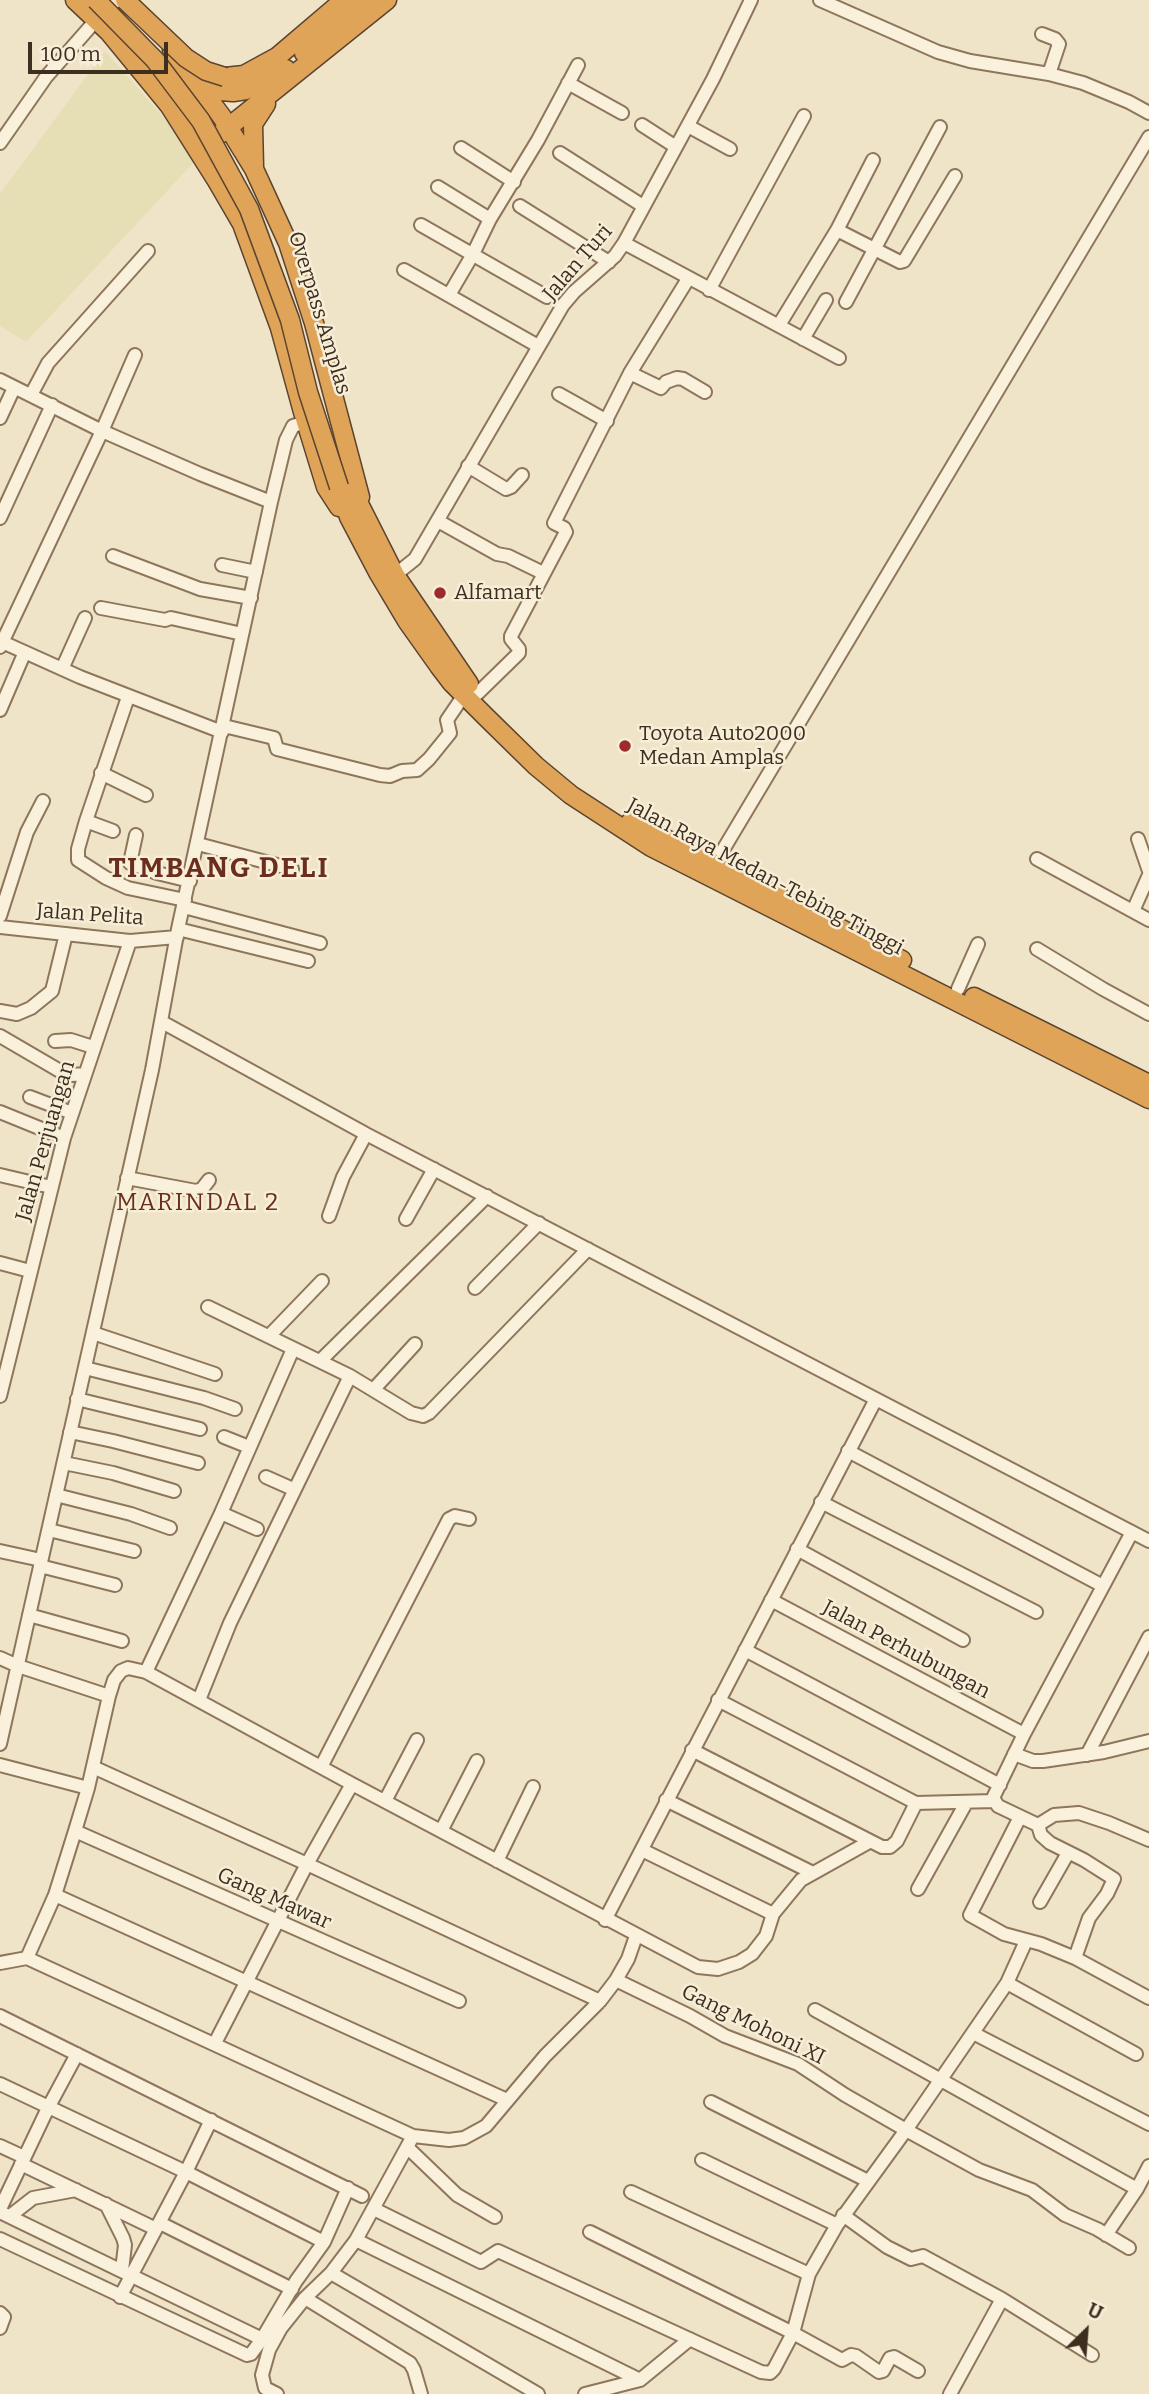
<!DOCTYPE html>
<style>
body{margin:0}
#map{position:relative;width:1149px;height:2394px;overflow:hidden;background:#f0e4c8;font-family:Bitter,serif}
canvas{display:block}
.north{position:absolute;left:1051px;top:2296px;width:70px;height:70px;-webkit-text-stroke:5px #f7eed8;paint-order:stroke;rotate:25deg;font-size:19px;font-weight:700;line-height:28px;text-align:center;color:#3d2e20}
.north::after{content:'';display:block;margin:auto;width:24px;height:32px;background:#3d2e20;clip-path:polygon(50% 0,100% 100%,50% 72%,0 100%)}
.scale{position:absolute;left:28px;top:42px;width:140px;height:32px;box-sizing:border-box;border:4px solid #3d2e20;border-top:0;padding-left:9px;font-size:21px;line-height:24px;white-space:nowrap;color:#3d2e20;-webkit-text-stroke:5px #f7eed8;paint-order:stroke}
</style>
<div id="map">
<canvas width="1149" height="2394"></canvas>
<div class="north">U</div>
<div class="scale">100 m</div>
</div>
<script>
const ctx = document.querySelector('canvas').getContext('2d');
ctx.lineJoin = 'round';
function fillPath(path, color) { ctx.fillStyle = color; ctx.fill(path, 'evenodd'); }
const poly = rows => new Path2D(rows.map(r => 'M' + r).join(''));
function stroke(path, color, width, dash) { ctx.strokeStyle = color; ctx.lineWidth = width; ctx.lineCap = dash ? 'butt' : 'round'; ctx.setLineDash(dash || []); ctx.stroke(path); }
function drawText(font, color, halo, rows, align = 'center') {
  ctx.font = font + ' Bitter,serif'; ctx.lineWidth = 5; ctx.setLineDash([]); ctx.textBaseline = 'middle'; ctx.strokeStyle = halo; ctx.fillStyle = color; for (const [text, x, y, turn = 0] of rows) {
    ctx.save(); ctx.translate(x, y); ctx.rotate((+turn || 0) * Math.PI / 180); ctx.textAlign = isNaN(turn) ? turn : align; if (halo) ctx.strokeText(text, 0, 0); ctx.fillText(text, 0, 0); ctx.restore();
  }
}
fillPath(poly([
 [105,51,199,157,26,342,0,326,0,194]
]), '#e6deb5');
const minor = poly([
 [820,0,938,52,970,61,1049,74,1083,83,1129,102,1149,113],
 [1042,34,1055,39,1059,44,1049,74],
 [568,83,622,113],
 [642,125,676,147],
 [688,126,730,149],
 [0,143,46,77,90,27],
 [461,148,514,182],
 [560,153,643,206],
 [438,187,490,219],
 [520,206,609,262],
 [421,225,547,297],
 [837,230,900,262,904,261,955,176],
 [624,243,839,358],
 [404,270,538,346],
 [709,290,804,116],
 [449,295,473,254,490,219,538,140,578,65],
 [846,302,940,127],
 [779,325,837,230,873,160],
 [803,339,826,300],
 [630,373,661,388,666,382,677,378,683,379,705,392],
 [0,380,102,431,200,474,271,502],
 [559,394,607,421],
 [31,395,48,363,148,251],
 [0,418,14,388],
 [468,466,506,489,511,487,522,475],
 [0,518,52,405],
 [438,521,497,554,508,556,543,573],
 [113,556,200,589,251,598],
 [222,565,256,572],
 [395,575,415,559,563,305,574,292,615,256,624,243,713,79,751,0],
 [101,608,165,620,171,618,242,634],
 [0,641,80,677,222,732],
 [0,647,102,431,135,355],
 [62,669,85,618],
 [477,694,519,653,519,649,511,639,511,636,566,532,564,528,554,523,557,517,630,373,688,279],
 [128,697,86,821,78,849,78,860,106,878,128,888,185,900],
 [0,710,24,654],
 [224,726,274,738,277,749,380,775,390,776,402,771,417,770,429,759,450,733,447,720,464,695],
 [101,773,146,795],
 [86,821,113,831],
 [136,835,130,863,157,873,190,881],
 [1138,839,1149,871],
 [198,844,292,869],
 [1037,859,1149,920],
 [714,865,1149,137],
 [184,907,320,943],
 [1133,911,1149,875],
 [0,916,27,832,43,801],
 [0,927,130,941,177,937],
 [178,929,308,961],
 [1037,949,1103,989,1149,1014],
 [958,989,978,944],
 [0,1011,17,1014,31,1008,52,991,66,934],
 [162,1022,366,1134,1149,1541],
 [0,1036,60,1071,71,1075,85,1074],
 [55,1041,71,1040,93,1047],
 [30,1097,72,1113],
 [0,1112,64,1138],
 [0,1175,51,1187],
 [127,1178,196,1191,202,1189,209,1180],
 [329,1216,343,1177,366,1134],
 [406,1219,434,1169],
 [0,1263,30,1271],
 [475,1288,539,1223],
 [208,1307,350,1376,411,1413,423,1416,429,1413,588,1249],
 [93,1333,215,1374],
 [269,1336,322,1281],
 [320,1361,487,1196],
 [85,1368,204,1398,235,1409],
 [374,1389,415,1344],
 [0,1396,64,1138,130,941],
 [77,1399,200,1429],
 [70,1432,113,1441,198,1463],
 [224,1437,249,1447],
 [848,1451,1103,1586],
 [64,1463,113,1473,174,1491],
 [266,1477,293,1489],
 [56,1495,131,1514,170,1528],
 [821,1502,1036,1612],
 [221,1513,257,1529],
 [49,1530,134,1551],
 [797,1549,963,1640],
 [0,1551,41,1560],
 [40,1566,115,1585],
 [771,1600,1024,1734],
 [29,1615,122,1641],
 [745,1650,1000,1785],
 [0,1658,18,1666,109,1696],
 [146,1672,221,1513,293,1349],
 [199,1700,230,1623,350,1376],
 [718,1700,916,1803,994,1801],
 [0,1744,152,1070,178,929,271,502,286,440,293,426,306,422],
 [692,1750,882,1847,890,1847,897,1841,916,1803],
 [1014,1754,1033,1761,1043,1761,1104,1752,1149,1741],
 [1087,1755,1149,1637],
 [0,1765,88,1788],
 [93,1767,307,1864,600,2001],
 [321,1767,449,1519,455,1516,469,1519],
 [666,1800,813,1873],
 [385,1801,417,1740],
 [1020,1817,970,1915,1004,1934,1041,1944,1075,1958,1149,1998],
 [1038,1825,1054,1815,1079,1813,1109,1823,1149,1840],
 [75,1831,459,2001],
 [441,1831,477,1761],
 [642,1850,773,1914,801,1880,869,1842],
 [497,1861,533,1787],
 [918,1889,966,1803],
 [55,1895,507,2100],
 [1040,1902,1068,1853],
 [605,1920,876,1399],
 [636,1936,628,1959,616,1980,600,2001,545,2056,486,2126,464,2138,449,2140,413,2136,27,1958,55,1895,75,1831,88,1788,109,1696,114,1680,121,1671,128,1668,146,1672,352,1784,698,1967,718,1969,739,1962,752,1954,766,1936,773,1914],
 [1075,1958,1089,1918,1107,1894,1114,1879,1084,1860,1050,1843,1041,1835,1038,1825,998,1806,993,1798,1024,1734,1132,1532],
 [0,1963,27,1958],
 [616,1980,690,2016,725,2036,798,2064,845,2095,906,2130,979,2170,1032,2190,1065,2215,1097,2229,1129,2248],
 [1007,1983,1136,2054],
 [815,2010,1137,2189],
 [0,2016,362,2196],
 [973,2033,1149,2124],
 [215,2043,307,1864,352,1784],
 [0,2084,186,2172,324,2242],
 [711,2102,868,2181],
 [0,2146,24,2157],
 [407,2147,457,2195,495,2217],
 [702,2160,837,2225],
 [21,2164,156,2229],
 [631,2192,809,2274],
 [106,2204,123,2238,125,2245,122,2270],
 [0,2209,48,2108,77,2054],
 [374,2209,481,2262,498,2251,761,2372,770,2373,774,2369,793,2333,809,2274,837,2225,906,2130,1007,1983,1026,1941],
 [0,2212,262,2339],
 [843,2215,887,2247,911,2259,923,2256,1002,2299,1092,2355],
 [10,2216,33,2198,76,2190],
 [160,2223,292,2289],
 [590,2232,793,2333,842,2360,851,2355,856,2356,879,2372,883,2371,890,2358,894,2357,918,2371],
 [1106,2235,1137,2189,1149,2166],
 [0,2239,247,2355,251,2354,262,2339,296,2281,324,2242,348,2188],
 [356,2240,640,2380],
 [331,2273,538,2394],
 [120,2297,186,2172,211,2120],
 [305,2298,410,2363,414,2370,421,2394],
 [0,2313,4,2317,0,2328],
 [277,2394,265,2388,262,2375,269,2350,281,2328,305,2298,331,2273,356,2240,413,2136],
 [585,2394,640,2380,690,2339],
 [950,2394,1002,2299]
]);
const highway = poly([
 [75,0,109,32,169,105,217,181,242,224,280,328,303,412,326,487,339,507],
 [172,50,222,117,254,169,288,243,314,323,360,497],
 [304,53,365,0],
 [225,77,244,75,277,57,344,0],
 [198,80,220,91,233,92,246,90,286,69],
 [220,134,387,0],
 [254,167,253,124,266,104],
 [349,484,395,575,469,684],
 [339,487,349,517,379,574,407,621,439,666,452,683,486,717,536,766,571,795,651,847,1149,1099],
 [631,821,902,960],
 [974,997,1149,1084]
]);
stroke(minor, '#8d765c', 16);
stroke(highway, '#5b4430', 21);
stroke(minor, '#faf1dc', 12);
stroke(highway, '#e0a458', 18);
const highwayBridge = poly([
 [96,0,155,60,201,121,249,209,290,320,308,392,339,487],
 [125,0,186,58,206,71,225,77]
]);
stroke(highwayBridge, '#5b4430', 21, []);
stroke(highwayBridge, '#e0a458', 18);
for (const [x, y, r, color] of [
 [440,593,7,"#9e2a2b"],
 [625,746,7,"#9e2a2b"]
]) { const dot = new Path2D(); dot.arc(x, y, r, 0, 2 * Math.PI); ctx.fillStyle = color; ctx.fill(dot); stroke(dot, '#f7eed8', 2.5); }
drawText('21px', '#3d2e20', '#f7eed8', [
 ["Jalan Turi",578,263,-49],
 ["Overpass Amplas",319,313,73],
 ["Jalan Raya Medan-Tebing Tinggi",765,877,28],
 ["Jalan Pelita",90,915,4],
 ["Jalan Perjuangan",46,1141,-74],
 ["Jalan Perhubungan",906,1650,28],
 ["Gang Mawar",274,1899,24],
 ["Gang Mohoni XI",753,2025,26]
]);
drawText('21px', '#3d2e20', '#f7eed8', [
 ["Alfamart",454,593],
 ["Toyota Auto2000",639,734],
 ["Medan Amplas",639,758]
], 'left');
ctx.letterSpacing = '2px';
drawText('24px', '#6b2e1e', '#f7eed8', [
 ["MARINDAL 2",198,1203]
]);
ctx.letterSpacing = '0px';
ctx.letterSpacing = '2px';
drawText('bold 28px', '#6b2e1e', '#f7eed8', [
 ["TIMBANG DELI",219,869]
]);
ctx.letterSpacing = '0px';
</script>
